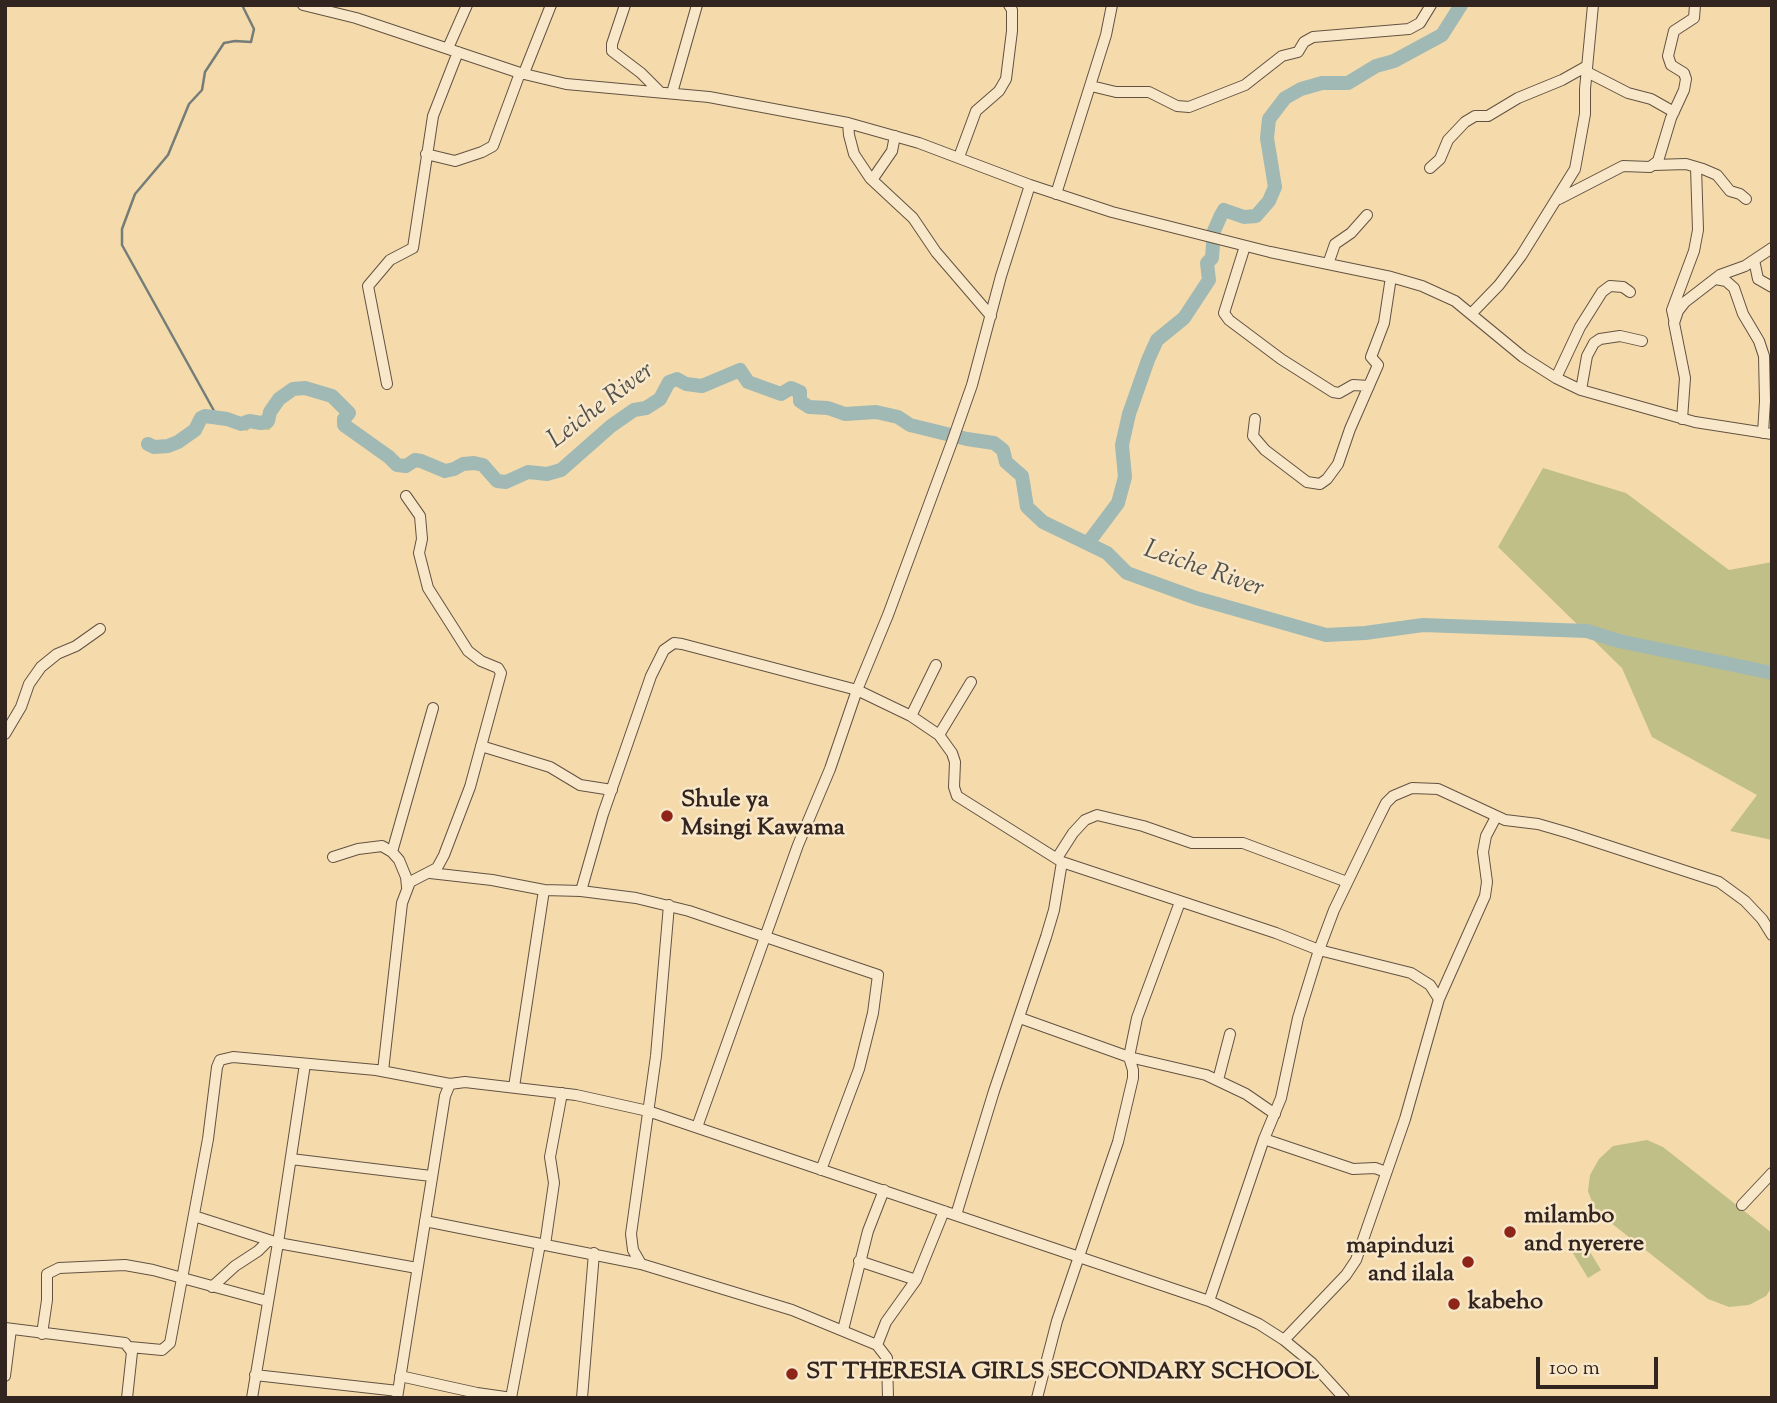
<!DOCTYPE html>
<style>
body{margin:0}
#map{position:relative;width:1777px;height:1403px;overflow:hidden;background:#f5dbac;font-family:"Sorts Mill Goudy",serif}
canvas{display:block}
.frame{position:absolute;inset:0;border:7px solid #32241f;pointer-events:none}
.scale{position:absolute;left:1536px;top:1357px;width:122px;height:32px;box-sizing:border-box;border:4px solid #32241f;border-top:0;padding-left:9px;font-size:21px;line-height:24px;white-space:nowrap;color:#32241f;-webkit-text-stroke:5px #f8e8c9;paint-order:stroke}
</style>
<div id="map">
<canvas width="1777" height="1403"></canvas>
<div class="frame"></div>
<div class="scale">100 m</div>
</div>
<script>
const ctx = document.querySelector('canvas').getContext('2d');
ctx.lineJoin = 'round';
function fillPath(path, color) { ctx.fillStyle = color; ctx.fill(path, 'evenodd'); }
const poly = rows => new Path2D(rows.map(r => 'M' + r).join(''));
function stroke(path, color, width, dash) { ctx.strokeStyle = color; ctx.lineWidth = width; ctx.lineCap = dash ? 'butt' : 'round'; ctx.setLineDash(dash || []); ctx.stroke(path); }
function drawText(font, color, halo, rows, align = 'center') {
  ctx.font = font + ' "Sorts Mill Goudy",serif'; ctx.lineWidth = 5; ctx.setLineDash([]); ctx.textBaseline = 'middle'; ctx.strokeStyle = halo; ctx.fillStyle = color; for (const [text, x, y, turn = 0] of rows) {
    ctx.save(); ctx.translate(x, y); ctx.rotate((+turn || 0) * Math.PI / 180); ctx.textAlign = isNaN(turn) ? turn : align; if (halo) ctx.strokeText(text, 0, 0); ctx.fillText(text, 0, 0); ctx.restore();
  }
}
fillPath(poly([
 [276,400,279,402,271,416,272,427,269,430,257,429,255,424,247,431,239,429,238,426,242,419,252,416,261,418,264,416],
 [1543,468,1626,493,1729,570,1772,562,1772,840,1730,831,1757,795,1652,737,1622,668,1498,547],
 [1647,1140,1663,1147,1772,1233,1772,1287,1766,1296,1749,1305,1729,1307,1708,1299,1606,1219,1594,1207,1588,1191,1590,1175,1599,1159,1613,1146],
 [1584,1242,1601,1270,1588,1278,1571,1250]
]), '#bfbf87');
stroke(poly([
 [218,418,122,245,122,229,135,194,168,155,189,104,202,90,205,72,224,43,235,41,251,42,254,29,242,5]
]), '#747d78', 2.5);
stroke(poly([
 [148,444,154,447,168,446,178,442,195,430,201,418,205,416,227,419,241,424,249,421,261,423,268,421,270,412,279,399,293,389,305,388,332,396,349,413,344,419,344,425,389,457,397,465,406,466,415,460,421,461,445,471,454,469,463,464,474,463,483,465,497,481,506,482,528,472,547,474,561,470,611,426,634,410,646,408,660,399,669,382,677,379,686,384,702,386,740,370,748,382,781,394,791,388,800,392,800,401,809,407,828,408,845,414,876,412,898,417,910,425,967,439,994,443,1003,450,1006,462,1022,476,1027,507,1043,522,1107,553,1127,573,1196,598,1326,635,1365,633,1423,625,1587,631,1619,641,1772,673],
 [1088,543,1118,503,1125,477,1122,445,1129,414,1148,360,1157,340,1184,318,1209,280,1207,263,1212,258,1214,231,1221,215,1224,210,1244,217,1256,216,1269,201,1275,187,1267,138,1269,119,1285,98,1301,89,1322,83,1348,83,1376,66,1394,61,1442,35,1461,5]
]), '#a0b9b4', 14);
const street = poly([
 [303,5,356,18,520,73,566,84,709,97,848,123,919,143,1030,185,1112,212,1270,252,1391,277,1422,286,1455,301,1523,357,1556,378,1581,390,1695,422,1772,434],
 [625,5,612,44,612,51,641,73,660,92],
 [448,48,467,5],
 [1587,72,1628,93,1651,99,1674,112],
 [524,73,551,5],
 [1091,86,1116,92,1149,92,1177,106,1189,107,1245,85,1282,56,1298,52,1304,42,1313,37,1409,29,1420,23,1431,5],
 [672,93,697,5],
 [848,123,849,135,854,154,870,178,913,218,936,252,991,316],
 [426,154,455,161,482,152,493,146,520,73],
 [959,157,976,111,999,91,1006,79,1012,31,1012,10,1009,5],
 [1654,165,1686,164,1703,169,1717,175,1730,191,1740,194,1746,199],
 [1430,168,1440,159,1448,140,1465,122,1475,116,1488,116,1518,98,1562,80,1587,66],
 [872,180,892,151,895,136],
 [1056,194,1106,35,1112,5],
 [1559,199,1623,166,1650,167,1658,161,1671,118,1684,90,1686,79,1684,73,1671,65,1668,56,1674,31,1694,18,1695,5],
 [1245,246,1224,313,1229,320,1281,359,1333,392,1339,393,1353,385,1369,386],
 [1754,260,1758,279,1772,287],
 [1328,264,1335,244,1351,233,1367,215],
 [1716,279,1726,281,1734,288,1743,314,1759,341,1764,356,1765,401,1763,433],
 [1472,313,1499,285,1521,256,1575,169,1585,114,1585,89,1593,5],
 [1674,319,1672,310,1694,251,1698,230,1696,167],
 [1556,378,1580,327,1602,292,1610,286,1623,287,1630,292],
 [387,384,368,286,390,260,413,248,433,116,458,52],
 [1581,390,1587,356,1594,343,1600,339,1620,336,1642,341],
 [1255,419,1253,436,1265,450,1307,482,1320,484,1327,479,1338,464,1350,429,1378,365,1371,357,1384,323,1391,277],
 [1682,419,1685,378,1674,323,1678,311,1685,302,1720,275,1745,266,1772,248],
 [911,716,936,665],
 [5,734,21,707,29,684,41,667,57,654,76,646,100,629],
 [939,735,971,682],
 [481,746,550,767,580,785,612,790],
 [392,852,433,708],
 [333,857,358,849,382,846,392,852,399,860,406,877,407,887],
 [1057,858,1073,833,1085,820,1097,815,1143,826,1192,843,1243,843,1347,882],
 [430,873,492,880,544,890,581,891,636,898,689,911,878,975,873,1013,859,1069,821,1170],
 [581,891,603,814,651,676,664,650,674,643,682,644,857,690,911,716,939,735,952,753,955,762,954,787,957,796,1062,862,1276,933,1319,950,1411,973,1430,985,1439,999],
 [1020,1018,1129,1057,1206,1075,1246,1094,1275,1114],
 [383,1071,402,903,410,882,437,868,444,855,470,787,501,673,498,668,481,661,468,651,428,588,419,553,422,539,420,516,406,496],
 [1218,1080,1230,1034],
 [514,1087,544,890],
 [697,1127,798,845,830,769,857,690,888,615,952,442,972,385,1001,276,1030,185],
 [1264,1139,1353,1169,1375,1168,1386,1172],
 [291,1159,431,1176],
 [1742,1205,1772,1173],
 [956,1215,994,1091,1046,937,1054,910,1062,862],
 [194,1216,278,1243,417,1268],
 [425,1221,641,1264,792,1310,877,1345,887,1358,888,1398],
 [545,1245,554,1183,550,1157,562,1093],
 [859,1261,916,1280],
 [641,1264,633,1250,631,1234,656,1056,669,905],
 [212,1287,235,1266,258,1251,268,1241],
 [1209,1301,1264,1139,1281,1098,1298,1018,1319,950,1334,910,1375,825,1386,803,1393,796,1412,788,1438,789,1505,820,1538,824,1569,833,1719,882,1745,901,1762,919,1772,935],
 [5,1328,125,1343,132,1352,127,1398],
 [843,1330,868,1231,884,1190],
 [42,1334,47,1300,47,1274,59,1268,125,1265,153,1270,267,1301],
 [1284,1340,1346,1275,1356,1260,1405,1119,1439,999,1485,896,1487,882,1483,852,1486,836,1496,817],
 [877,1345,886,1322,916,1280,944,1211],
 [130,1347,162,1350,170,1343,208,1139,217,1067,220,1060,233,1057,376,1070,450,1084],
 [255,1375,398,1391],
 [5,1376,11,1329],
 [400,1376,477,1393,512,1398],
 [252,1398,278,1243,305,1064],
 [397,1398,445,1096,450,1084,465,1082,576,1095,648,1111,1209,1301,1259,1324,1284,1340,1312,1363,1344,1398],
 [511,1398,540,1244],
 [582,1398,594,1253],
 [1037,1398,1057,1321,1118,1142,1133,1078,1133,1070,1129,1057,1137,1018,1180,902]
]);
stroke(street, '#635242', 12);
stroke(street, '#f8e8c9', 10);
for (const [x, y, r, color] of [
 [667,816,7,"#8f2418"],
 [1510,1232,7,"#8f2418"],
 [1468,1262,7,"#8f2418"],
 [1454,1304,7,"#8f2418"],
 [792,1374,7,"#8f2418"]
]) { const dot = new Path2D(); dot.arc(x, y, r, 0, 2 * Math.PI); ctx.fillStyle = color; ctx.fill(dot); stroke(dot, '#f8e8c9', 2.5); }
drawText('bold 24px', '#32241f', '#f8e8c9', [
 ["Shule ya",681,802],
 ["Msingi Kawama",681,830],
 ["milambo",1524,1218],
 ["and nyerere",1524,1246],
 ["mapinduzi",1454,1248,"right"],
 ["and ilala",1454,1276,"right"],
 ["kabeho",1468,1304],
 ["ST THERESIA GIRLS SECONDARY SCHOOL",806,1374]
], 'left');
drawText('italic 26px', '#53514c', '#f8e8c9', [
 ["Leiche River",602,407,-37],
 ["Leiche River",1203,571,19]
]);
</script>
